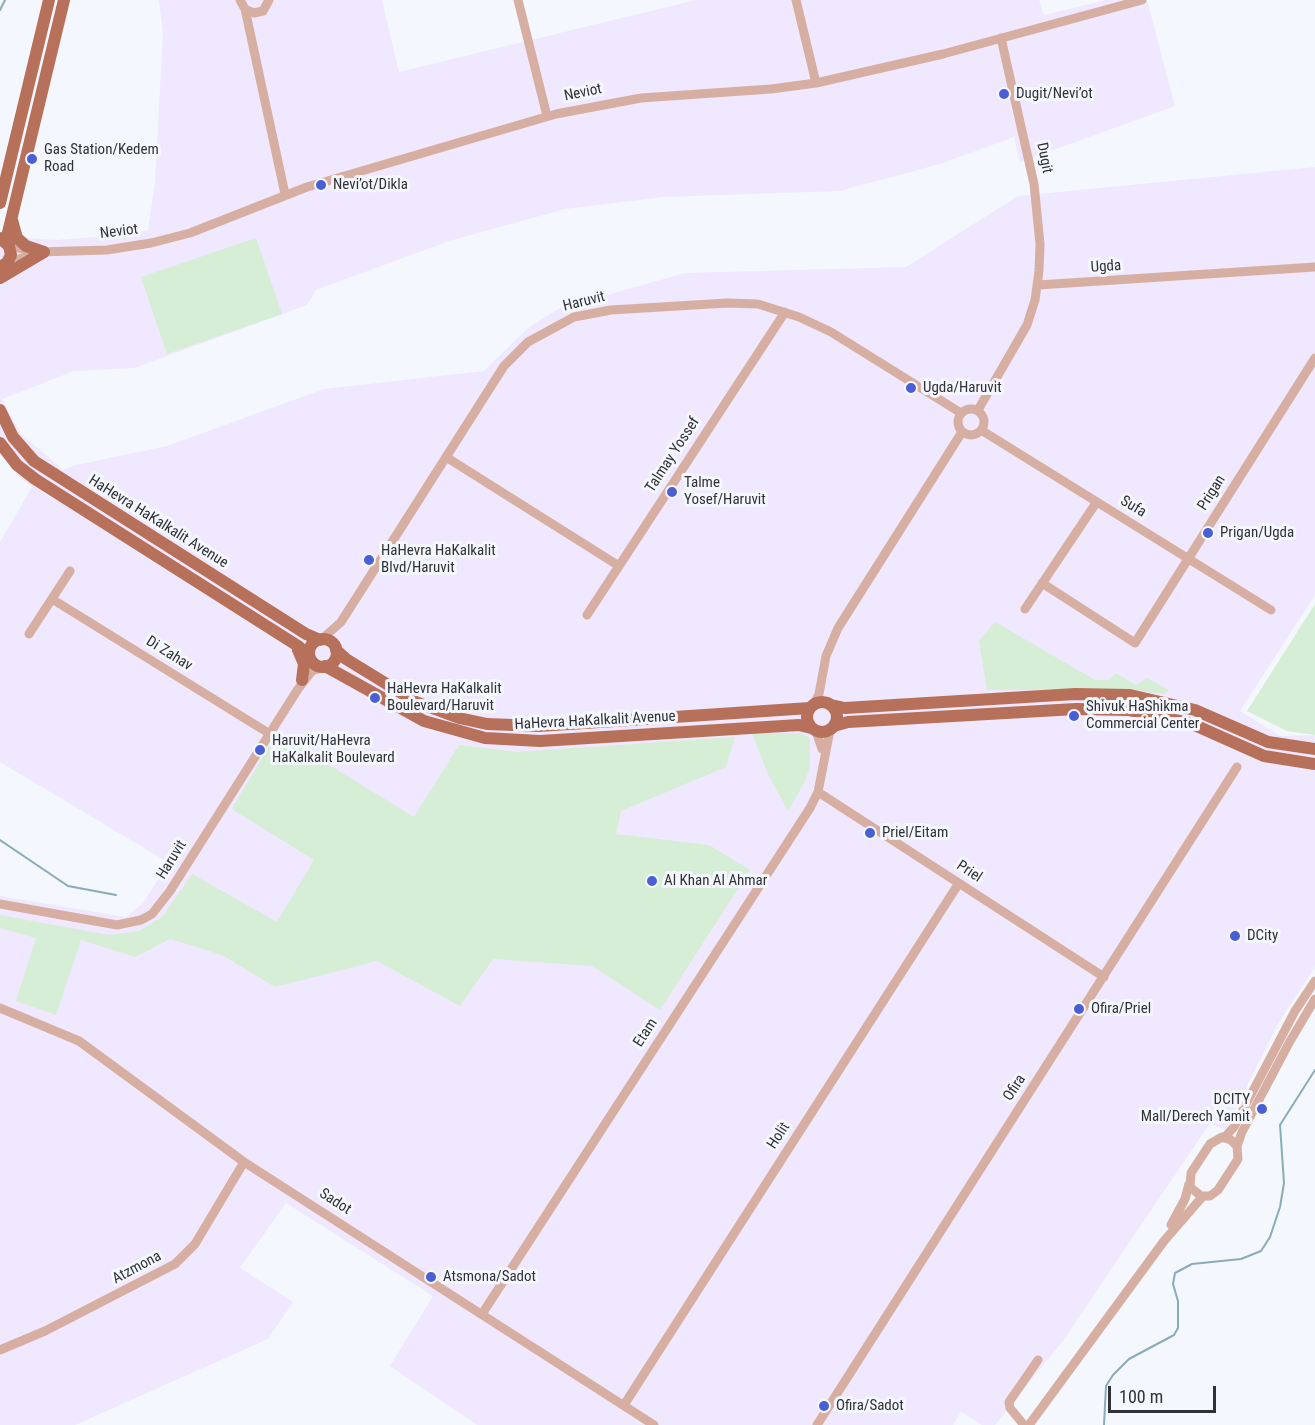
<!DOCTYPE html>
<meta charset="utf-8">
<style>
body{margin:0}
#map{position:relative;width:1315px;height:1425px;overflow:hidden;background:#f4f7fd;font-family:"Roboto Condensed",sans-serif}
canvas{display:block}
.scale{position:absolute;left:1108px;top:1386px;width:108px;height:27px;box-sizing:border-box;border:3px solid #303236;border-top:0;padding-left:8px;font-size:18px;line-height:21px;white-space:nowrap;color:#303236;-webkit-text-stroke:4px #f4f7fd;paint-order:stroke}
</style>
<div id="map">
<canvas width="1315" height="1425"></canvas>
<div class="scale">100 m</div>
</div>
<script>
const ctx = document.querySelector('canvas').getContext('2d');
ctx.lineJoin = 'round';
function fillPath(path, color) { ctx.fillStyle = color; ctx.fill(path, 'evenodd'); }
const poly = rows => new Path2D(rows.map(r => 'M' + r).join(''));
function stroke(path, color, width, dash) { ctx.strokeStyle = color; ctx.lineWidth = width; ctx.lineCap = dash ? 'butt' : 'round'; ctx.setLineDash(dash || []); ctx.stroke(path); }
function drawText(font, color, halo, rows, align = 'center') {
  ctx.font = font + ' "Roboto Condensed",sans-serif'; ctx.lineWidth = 6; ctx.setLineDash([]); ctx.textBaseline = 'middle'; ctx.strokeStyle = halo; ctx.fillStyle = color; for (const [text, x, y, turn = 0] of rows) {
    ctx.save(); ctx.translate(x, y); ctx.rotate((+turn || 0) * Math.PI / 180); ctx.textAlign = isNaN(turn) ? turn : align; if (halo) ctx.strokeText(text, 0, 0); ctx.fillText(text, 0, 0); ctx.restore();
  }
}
fillPath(poly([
 [159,0,382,0,399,72,696,0,1039,0,1044,15,1107,0,1147,0,1175,106,1020,162,1014,137,940,164,839,191,664,197,565,209,449,241,316,290,307,305,134,368,74,371,2,399,20,433,63,470,76,465,167,446,324,389,484,371,527,329,558,309,685,273,906,267,1018,196,1315,167,1315,595,1240,711,1280,736,1315,735,1315,967,1279,1022,1225,1130,1210,1123,1062,1342,995,1425,982,1425,961,1412,953,1425,477,1425,390,1366,433,1296,286,1203,240,1268,293,1302,268,1339,75,1425,0,1425,0,896,126,917,143,903,169,863,0,762,0,542,32,487,20,478,0,454,0,236,57,240,132,234,148,230,155,182,163,33]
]), '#f0e8fe');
fillPath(poly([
 [256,238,282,314,167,354,141,277],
 [1315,604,1315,735,1287,731,1247,711],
 [995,622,1095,680,1109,680,1116,673,1136,685,1147,678,1169,690,1164,694,1121,689,987,690,979,641],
 [277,733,414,817,459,745,517,752,735,737,726,767,621,811,616,834,709,845,750,870,660,1010,592,966,493,959,460,1006,377,961,275,987,222,955,170,939,135,957,81,940,56,1015,16,1001,36,938,0,928,0,915,109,935,139,931,163,916,192,874,277,922,314,860,232,809],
 [752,733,800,733,810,738,810,766,805,781,788,811,768,774]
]), '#d5eed5');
stroke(poly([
 [0,10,5,0],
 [0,840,68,886,116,895],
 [1104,1425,1106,1386,1113,1375,1129,1359,1174,1335,1178,1328,1178,1301,1173,1284,1175,1273,1192,1264,1241,1259,1261,1251,1270,1237,1280,1207,1284,1183,1280,1125,1315,1070]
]), '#8aabb8', 2);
stroke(poly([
 [240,0,245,9,254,13,263,11,269,0],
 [518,0,547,116],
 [796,0,816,83],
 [245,9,285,194],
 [9,246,39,252,107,250,151,243,190,233,307,187,556,114,641,98,771,89,816,83,943,54,1142,0],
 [7,263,34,254],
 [1038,285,1315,267],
 '958 422a13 13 0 1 1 26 0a13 13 0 1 1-26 0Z',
 [978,410,1027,325,1035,300,1039,271,1040,244,1034,184,1001,38],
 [981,430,1271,610],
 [446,457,619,566],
 [1042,583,1135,643,1315,358],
 [52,599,270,734],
 [1025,609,1096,503],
 [587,615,785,312],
 [29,634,70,571],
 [322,639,341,622,504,366,528,342,574,317,611,310,727,303,758,304,799,317,831,332,961,413],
 [814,704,819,694,826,656,838,628,962,432],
 [816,731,822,749],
 [818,792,1104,977],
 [0,904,117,925,141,920,152,914,170,891,298,689,312,671,323,667],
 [0,1008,79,1041,244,1162,654,1425],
 [1222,1137,1231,1140,1237,1146,1238,1159,1218,1190,1210,1196,1201,1196,1190,1187,1191,1173,1210,1144,1222,1137],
 [1224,1138,1234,1127,1295,1011,1315,981],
 [1237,1146,1242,1132,1289,1043,1315,999],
 [1171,1225,1185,1199,1189,1184],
 [482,1314,810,808,818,792,830,730],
 [0,1350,45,1331,175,1264,195,1244,244,1162],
 [624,1405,959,883],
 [817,1425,1237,767],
 [1024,1425,1010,1408,1009,1402,1038,1360],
 [1029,1425,1164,1241,1203,1196]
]), '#d7afa2', 9);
stroke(poly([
 [0,203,49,0],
 [12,220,17,238,26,246,44,252],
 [0,238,9,246,11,255,7,263,0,267],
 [6,241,64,0],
 [0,278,44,252],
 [0,410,13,437,34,461,306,634,320,640],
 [0,443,17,465,35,479,298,646,309,656],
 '309 653a14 14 0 1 1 28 0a14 14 0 1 1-28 0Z',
 [298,650,304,664,302,680],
 [336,650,346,659,416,702,459,718,487,724,539,726,810,708],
 [325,666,424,721,485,738,540,741,799,725,811,728],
 '807 717a15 15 0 1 1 30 0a15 15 0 1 1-30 0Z',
 [831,705,845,708,1075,694,1130,695,1195,710,1268,742,1315,749],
 [834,726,848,722,1076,709,1128,710,1190,723,1264,756,1315,764]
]), '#b7715b', 12);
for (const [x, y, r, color] of [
 [1004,94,6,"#4a5fd4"],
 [32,159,6,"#4a5fd4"],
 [321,185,6,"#4a5fd4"],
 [911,388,6,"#4a5fd4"],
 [672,492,6,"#4a5fd4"],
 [1208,533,6,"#4a5fd4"],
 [369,560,6,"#4a5fd4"],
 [375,698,6,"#4a5fd4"],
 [1074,716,6,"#4a5fd4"],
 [260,750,6,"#4a5fd4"],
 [870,833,6,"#4a5fd4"],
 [652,881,6,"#4a5fd4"],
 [1235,936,6,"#4a5fd4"],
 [1079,1009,6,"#4a5fd4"],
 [1262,1109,6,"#4a5fd4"],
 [431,1277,6,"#4a5fd4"],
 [824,1406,6,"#4a5fd4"]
]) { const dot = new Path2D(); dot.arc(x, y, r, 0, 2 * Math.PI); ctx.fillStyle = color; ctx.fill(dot); stroke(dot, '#f4f7fd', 2); }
drawText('15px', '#303236', '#f4f7fd', [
 ["Neviot",583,93,-12],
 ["Dugit",1044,158,79],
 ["Neviot",119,232,-7],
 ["Ugda",1106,267,-4],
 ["Haruvit",584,302,-14],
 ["Talmay Yossef",673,455,-57],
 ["Prigan",1212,493,-58],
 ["Sufa",1133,507,31],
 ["HaHevra HaKalkalit Avenue",158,522,32],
 ["Di Zahav",169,654,32],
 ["HaHevra HaKalkalit Avenue",595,721,-3],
 ["Haruvit",172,860,-58],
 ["Priel",969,872,33],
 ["Etam",646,1033,-57],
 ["Ofira",1015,1088,-57],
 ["Holit",779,1136,-57],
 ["Sadot",335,1202,33],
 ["Atzmona",137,1268,-28]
]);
drawText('15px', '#303236', '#f4f7fd', [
 ["Dugit/Nevi’ot",1016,94],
 ["Gas Station/Kedem",44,150],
 ["Road",44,167],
 ["Nevi’ot/Dikla",333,185],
 ["Ugda/Haruvit",923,388],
 ["Talme",684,483],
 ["Yosef/Haruvit",684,500],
 ["Prigan/Ugda",1220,533],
 ["HaHevra HaKalkalit",381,551],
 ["Blvd/Haruvit",381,568],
 ["HaHevra HaKalkalit",387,689],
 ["Boulevard/Haruvit",387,706],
 ["Shivuk HaShikma",1086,707],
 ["Commercial Center",1086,724],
 ["Haruvit/HaHevra",272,741],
 ["HaKalkalit Boulevard",272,758],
 ["Priel/Eitam",882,833],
 ["Al Khan Al Ahmar",664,881],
 ["DCity",1247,936],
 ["Ofira/Priel",1091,1009],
 ["DCITY",1250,1100,"right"],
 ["Mall/Derech Yamit",1250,1117,"right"],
 ["Atsmona/Sadot",443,1277],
 ["Ofira/Sadot",836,1406]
], 'left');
</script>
